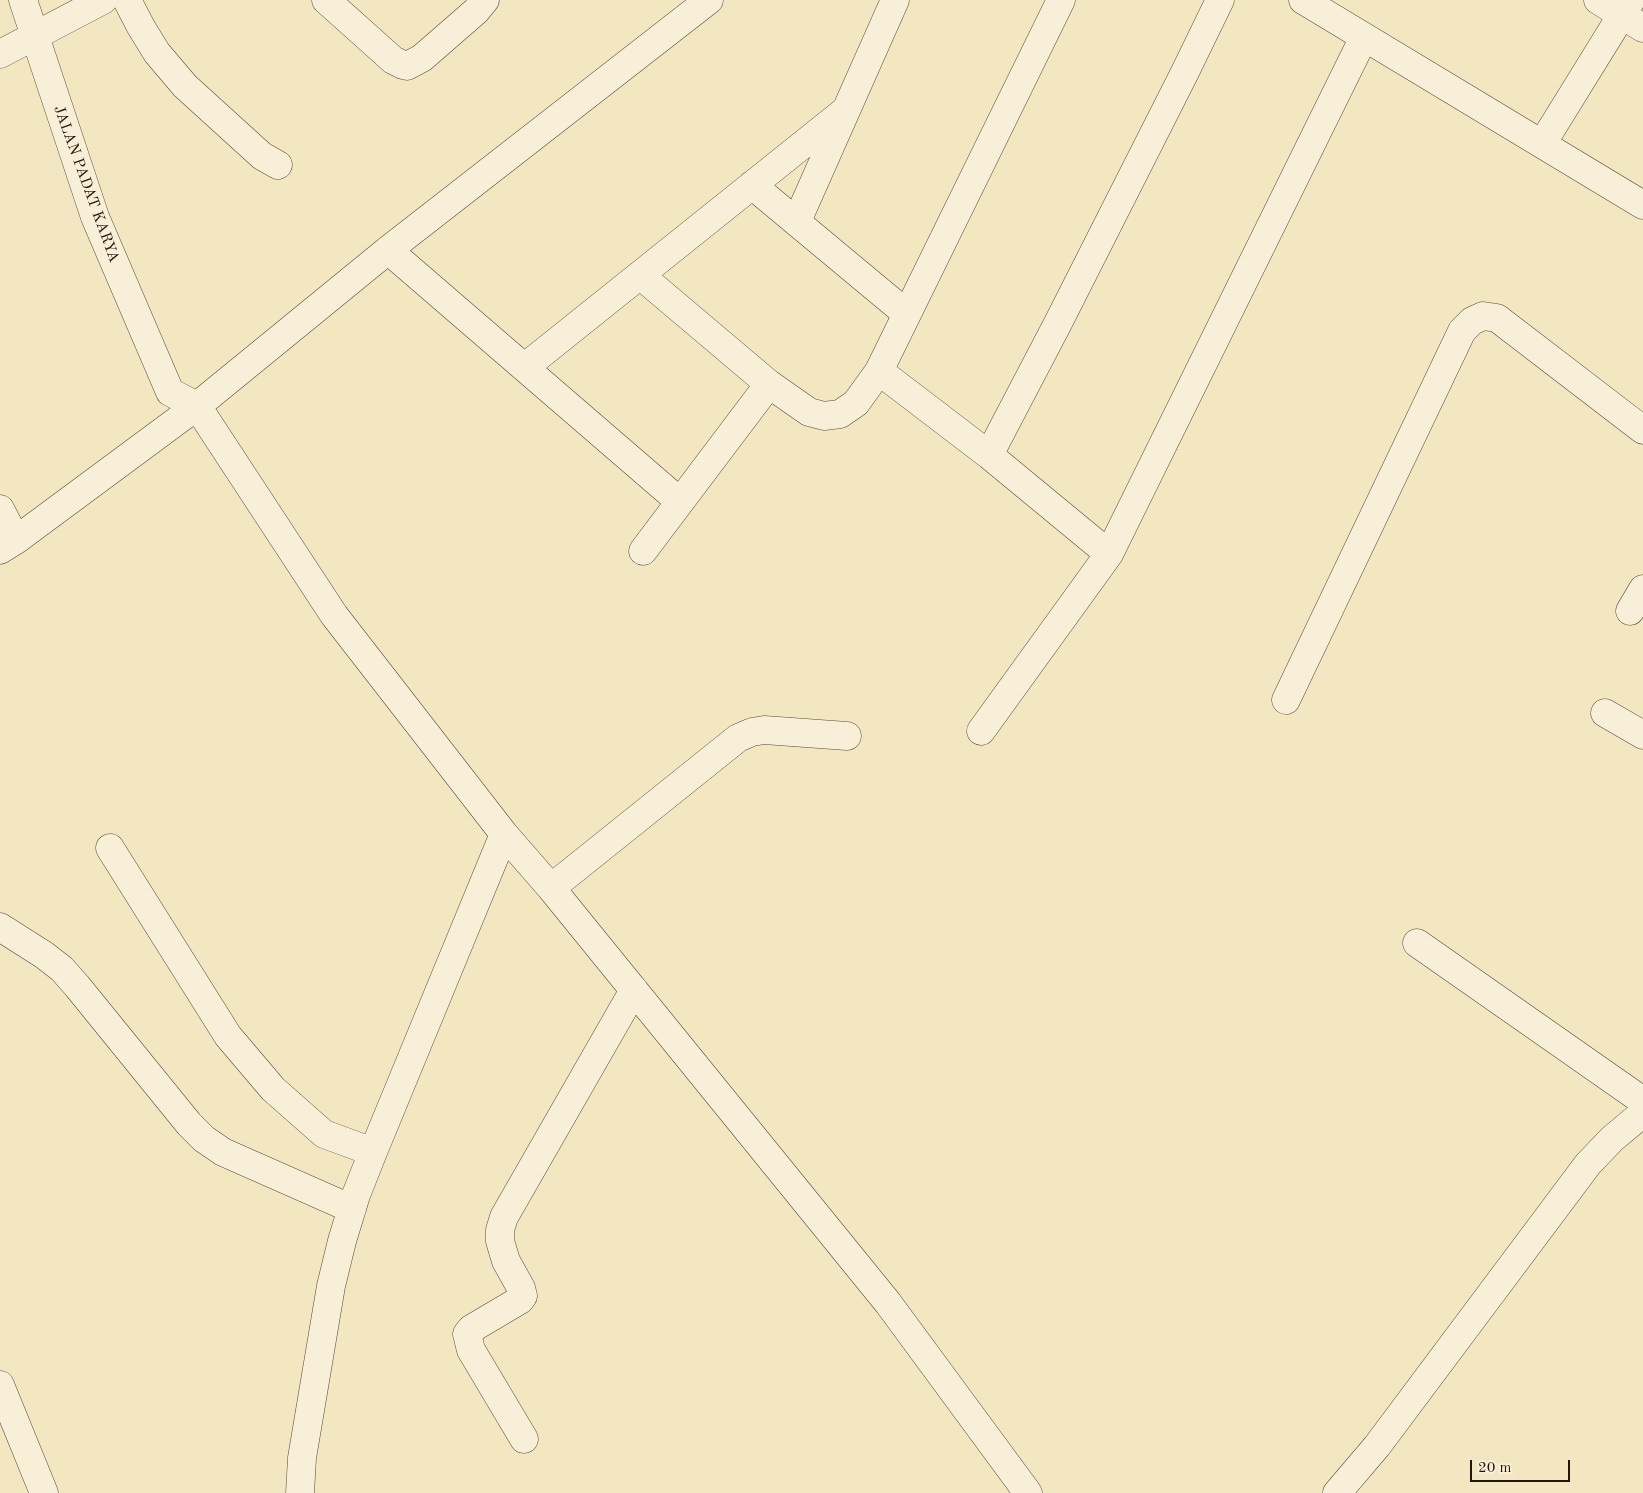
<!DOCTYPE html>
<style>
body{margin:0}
#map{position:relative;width:1643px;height:1493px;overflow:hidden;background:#f3e7c1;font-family:"Old Standard TT",serif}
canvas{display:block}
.scale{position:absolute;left:1470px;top:1460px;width:100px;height:22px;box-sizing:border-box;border:2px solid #26130b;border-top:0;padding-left:6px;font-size:15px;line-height:18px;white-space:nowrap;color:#26130b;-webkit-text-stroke:4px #f7efd7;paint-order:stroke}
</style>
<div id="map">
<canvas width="1643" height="1493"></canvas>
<div class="scale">20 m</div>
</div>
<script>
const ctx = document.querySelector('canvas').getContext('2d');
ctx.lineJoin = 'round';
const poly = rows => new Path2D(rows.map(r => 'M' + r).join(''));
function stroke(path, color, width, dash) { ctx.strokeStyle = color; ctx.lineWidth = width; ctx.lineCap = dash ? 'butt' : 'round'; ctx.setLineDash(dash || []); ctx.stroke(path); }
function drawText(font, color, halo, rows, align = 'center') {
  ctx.font = font + ' "Old Standard TT",serif'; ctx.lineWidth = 4.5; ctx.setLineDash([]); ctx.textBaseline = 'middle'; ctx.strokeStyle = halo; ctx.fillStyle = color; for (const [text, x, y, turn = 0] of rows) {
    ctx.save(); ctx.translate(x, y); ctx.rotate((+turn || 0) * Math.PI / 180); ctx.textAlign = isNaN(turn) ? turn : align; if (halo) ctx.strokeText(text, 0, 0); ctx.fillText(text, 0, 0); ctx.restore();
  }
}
const minor = poly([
 [23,0,95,217,170,392,197,406,334,615,504,834,551,888,888,1303,1028,1493],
 [127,0,141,27,157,53,185,86,262,156,278,165],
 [326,0,393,60,403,65,407,66,422,58,476,11,485,0],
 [1303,0,1643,205],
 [1598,0,1643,28],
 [0,54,103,0],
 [1542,144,1631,0],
 [752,185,907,314],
 [797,221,895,0],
 [388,250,679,501],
 [640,275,769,384,809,412,824,416,840,414,856,403,879,371,1061,0],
 [525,367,846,110],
 [879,371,989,455,1109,554],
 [989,455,1058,323,1185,72,1220,0],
 [0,509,16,540],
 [0,550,16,540,197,406,388,250,709,0],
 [643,551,769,384],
 [1630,611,1643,589],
 [1286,700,1462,331,1472,321,1483,316,1497,318,1643,430],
 [1605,713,1643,735],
 [981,731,1109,554,1364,37],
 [110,848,228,1036,273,1089,324,1134,373,1152],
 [551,888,738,738,752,732,764,730,847,736],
 [0,927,44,955,62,969,77,986,189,1124,204,1139,223,1152,352,1209],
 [1417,943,1643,1101],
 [0,1385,44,1493],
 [524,1439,471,1350,467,1334,471,1329,520,1300,523,1296,521,1288,506,1261,500,1241,500,1230,504,1217,634,990],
 [300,1493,302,1458,331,1286,342,1241,356,1195,373,1152,504,834],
 [1337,1493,1377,1446,1588,1164,1612,1139,1643,1113]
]);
stroke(minor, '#594838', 29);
stroke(minor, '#f7efd7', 28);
drawText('15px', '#26130b', '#f7efd7', [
 ["JALAN PADAT KARYA",86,184,70]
]);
</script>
